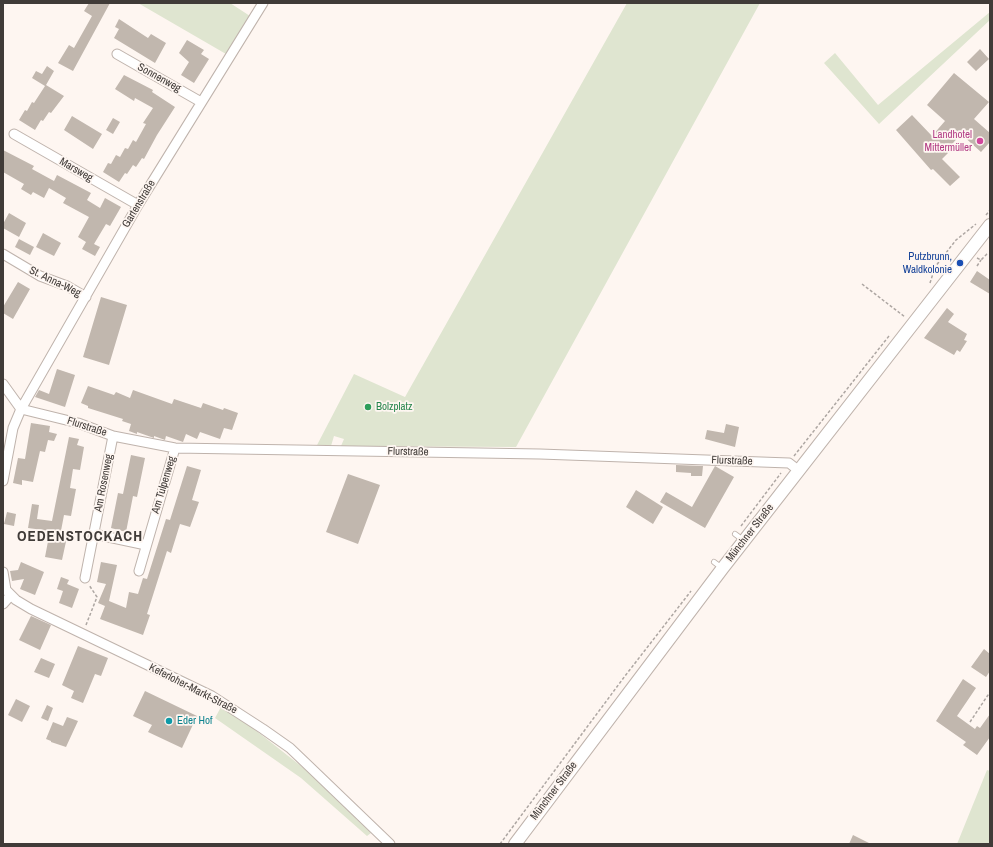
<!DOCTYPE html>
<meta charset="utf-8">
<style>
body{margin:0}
#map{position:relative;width:993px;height:847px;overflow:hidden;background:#fef6f1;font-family:"Archivo Narrow",sans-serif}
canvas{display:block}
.frame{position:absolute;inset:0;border:4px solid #403b38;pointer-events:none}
</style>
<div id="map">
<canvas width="993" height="847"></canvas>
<div class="frame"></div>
</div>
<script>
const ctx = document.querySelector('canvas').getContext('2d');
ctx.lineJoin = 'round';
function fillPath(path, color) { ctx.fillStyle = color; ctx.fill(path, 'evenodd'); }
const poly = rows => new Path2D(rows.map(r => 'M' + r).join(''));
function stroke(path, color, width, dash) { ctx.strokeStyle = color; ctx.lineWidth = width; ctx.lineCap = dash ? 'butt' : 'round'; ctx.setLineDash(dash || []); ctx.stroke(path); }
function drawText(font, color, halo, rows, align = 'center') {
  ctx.font = font + ' "Archivo Narrow",sans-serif'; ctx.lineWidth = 3.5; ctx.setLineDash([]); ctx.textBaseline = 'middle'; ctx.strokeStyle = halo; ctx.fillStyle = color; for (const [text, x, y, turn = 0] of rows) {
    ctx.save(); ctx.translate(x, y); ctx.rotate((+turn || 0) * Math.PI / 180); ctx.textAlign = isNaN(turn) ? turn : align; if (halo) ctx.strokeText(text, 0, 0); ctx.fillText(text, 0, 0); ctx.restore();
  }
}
fillPath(poly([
 [138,3,230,3,250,16,226,54],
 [627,3,760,3,516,447,341,446,344,439,334,436,331,446,316,447,354,374,405,397],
 [990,12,990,20,879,124,824,63,835,53,878,105],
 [221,707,249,725,306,770,371,833,367,836,301,778,215,718],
 [987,770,990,771,990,844,957,844]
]), '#dfe5d0');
fillPath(poly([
 [89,3,110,3,73,71,58,63,69,45,74,48,92,16,84,11],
 [119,19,148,38,151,34,166,43,155,63,114,38,119,29,115,27],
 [187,40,204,50,201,54,209,59,194,83,181,75,189,62,179,53],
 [980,49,989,59,976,71,967,62],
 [47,66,54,71,46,85,64,96,51,113,49,112,43,121,41,120,35,130,19,120,25,110,27,111,32,102,34,103,45,86,32,78,36,71,42,74],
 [954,73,989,102,974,119,990,133,990,142,981,152,961,134,946,151,948,153,942,159,960,177,950,186,933,169,931,170,896,130,912,115,932,136,945,121,927,105],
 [124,75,153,90,152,92,175,107,157,135,144,159,142,158,136,167,133,165,127,174,125,173,119,182,103,172,108,163,111,164,116,155,120,157,125,148,128,149,133,140,136,142,146,124,143,123,153,108,135,98,134,101,115,89],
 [72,116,102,134,93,149,64,130],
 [113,118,120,122,113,134,106,130],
 [3,150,34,166,32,169,54,181,57,175,91,193,87,200,100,208,105,198,121,207,110,226,106,224,94,244,100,247,95,256,82,249,86,242,78,237,89,217,63,203,66,198,49,188,44,198,33,192,31,195,21,189,24,184,3,172],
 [9,213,26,223,19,237,3,228,3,224],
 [43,233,61,243,54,256,36,247],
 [19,239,34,247,30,255,15,247],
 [977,271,990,280,990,294,970,282],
 [18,282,30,289,13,319,3,313,3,307],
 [101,297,127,305,109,365,83,357],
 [947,308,954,314,948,322,967,334,964,340,967,341,960,352,957,350,954,355,924,338],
 [57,369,75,375,65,407,35,397,39,390,49,394],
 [88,386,114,395,116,392,130,398,133,390,172,404,174,399,201,408,203,403,223,410,224,408,238,413,232,430,224,428,220,439,200,432,197,439,186,434,183,442,166,436,165,440,154,436,154,438,137,432,137,434,129,431,131,424,122,421,123,419,88,408,88,406,81,403],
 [31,423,50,426,49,432,57,434,54,441,48,440,45,452,40,451,33,482,22,480,22,485,13,483,18,458,25,459],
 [726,424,739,427,735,447,705,439,707,430,724,433],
 [69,437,79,439,77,445,84,447,80,470,73,469,70,488,76,489,71,516,64,515,60,536,67,537,62,560,45,557,50,531,28,528,32,504,39,505,37,519,52,521],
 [131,455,145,458,137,497,133,496,126,532,111,528,118,493,123,494],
 [676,465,703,466,702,476,691,476,691,473,676,472],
 [187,466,201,470,192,500,199,502,190,527,180,524,171,553,167,551,147,614,150,615,143,635,100,619,105,606,98,603,106,584,97,582,101,562,117,565,109,601,126,608,129,592,138,594,143,578,147,579,166,519,170,520],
 [715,466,734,477,705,528,660,502,666,492,692,507],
 [348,474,380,485,358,544,326,532],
 [636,490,663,507,653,524,626,507],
 [7,512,16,514,14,526,4,524],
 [21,562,44,572,35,595,20,589,24,579,12,581,10,571,18,570],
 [61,577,69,580,67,584,79,589,72,608,59,603,63,591,57,589],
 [31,616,51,625,40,650,19,640],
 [78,646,108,658,101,676,95,674,83,703,71,698,74,691,62,685],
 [984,649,990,654,990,671,986,677,971,667],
 [41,658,55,664,49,678,34,672],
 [963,679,976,688,957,716,975,729,977,726,980,728,990,714,990,737,977,755,963,745,966,742,936,721],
 [145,691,197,716,182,748,148,732,152,725,133,716],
 [16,699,30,706,22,722,8,715],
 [47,705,53,708,48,721,41,718],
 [67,717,78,721,66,747,51,742,51,741,46,739,53,722,63,726],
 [853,835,871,844,849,844]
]), '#c1b7ae');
const service = poly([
 [735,534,743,540],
 [714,562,722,568]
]);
const minor = poly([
 [117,54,201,102],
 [14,134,138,205],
 [3,254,40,276,67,286,86,297],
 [3,384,21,409],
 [21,409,78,423,113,436,175,448,540,454,789,463,798,470],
 [3,481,13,428,21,409,138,205,263,3],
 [94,534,146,545],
 [139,571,175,448],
 [3,572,6,590,16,600,31,609,212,696,263,729,290,748,313,770,390,844],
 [85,578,113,436],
 [3,604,11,595]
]);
const secondary = poly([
 [515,844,722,569,990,225]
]);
stroke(service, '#bfb3ac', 6);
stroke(minor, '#bfb3ac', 11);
stroke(secondary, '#bfb3ac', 14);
stroke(poly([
 [986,215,990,210],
 [977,258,981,260,987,254,990,254],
 [977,266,981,260],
 [930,283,935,267,956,240,976,224],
 [862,284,905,317],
 [794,456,889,336],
 [741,526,781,473],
 [86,625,97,597,89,585],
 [970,722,990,692],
 [500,844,625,676,691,591]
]), '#ada6a2', 1.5, [3, 2]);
stroke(service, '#fff', 4.5);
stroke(minor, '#fff', 9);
stroke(secondary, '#fff', 12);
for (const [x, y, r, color] of [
 [980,141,4,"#d1479c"],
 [960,263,4,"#1a4fb4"],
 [368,407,4,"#2e9e5b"],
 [169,721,4,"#0f9aa8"]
]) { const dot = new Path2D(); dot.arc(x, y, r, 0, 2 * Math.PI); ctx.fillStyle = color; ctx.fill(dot); stroke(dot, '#fef6f1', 1.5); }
drawText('11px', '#403b38', '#fef6f1', [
 ["Sonnenweg",159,78,29],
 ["Marsweg",76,170,30],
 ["Gartenstraße",139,204,-59],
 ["St. Anna-Weg",55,282,26],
 ["Flurstraße",87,427,18],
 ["Flurstraße",408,452,1],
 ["Flurstraße",732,461,2],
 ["Am Rosenweg",104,483,-79],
 ["Am Tulpenweg",164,485,-73],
 ["Münchner Straße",750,533,-52],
 ["Keferloher-Markt-Straße",193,689,27],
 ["Münchner Straße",554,791,-53]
]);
drawText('11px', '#b23c85', '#fef6f1', [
 ["Landhotel",972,135],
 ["Mittermüller",972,148]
], 'right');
drawText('11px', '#164399', '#fef6f1', [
 ["Putzbrunn,",952,257],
 ["Waldkolonie",952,270]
], 'right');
drawText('11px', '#27864d', '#fef6f1', [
 ["Bolzplatz",376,407]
], 'left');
drawText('11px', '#0d838f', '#fef6f1', [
 ["Eder Hof",177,721]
], 'left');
ctx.letterSpacing = '1px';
drawText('bold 15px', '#403b38', '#fef6f1', [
 ["OEDENSTOCKACH",80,537]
]);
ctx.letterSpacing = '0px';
</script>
